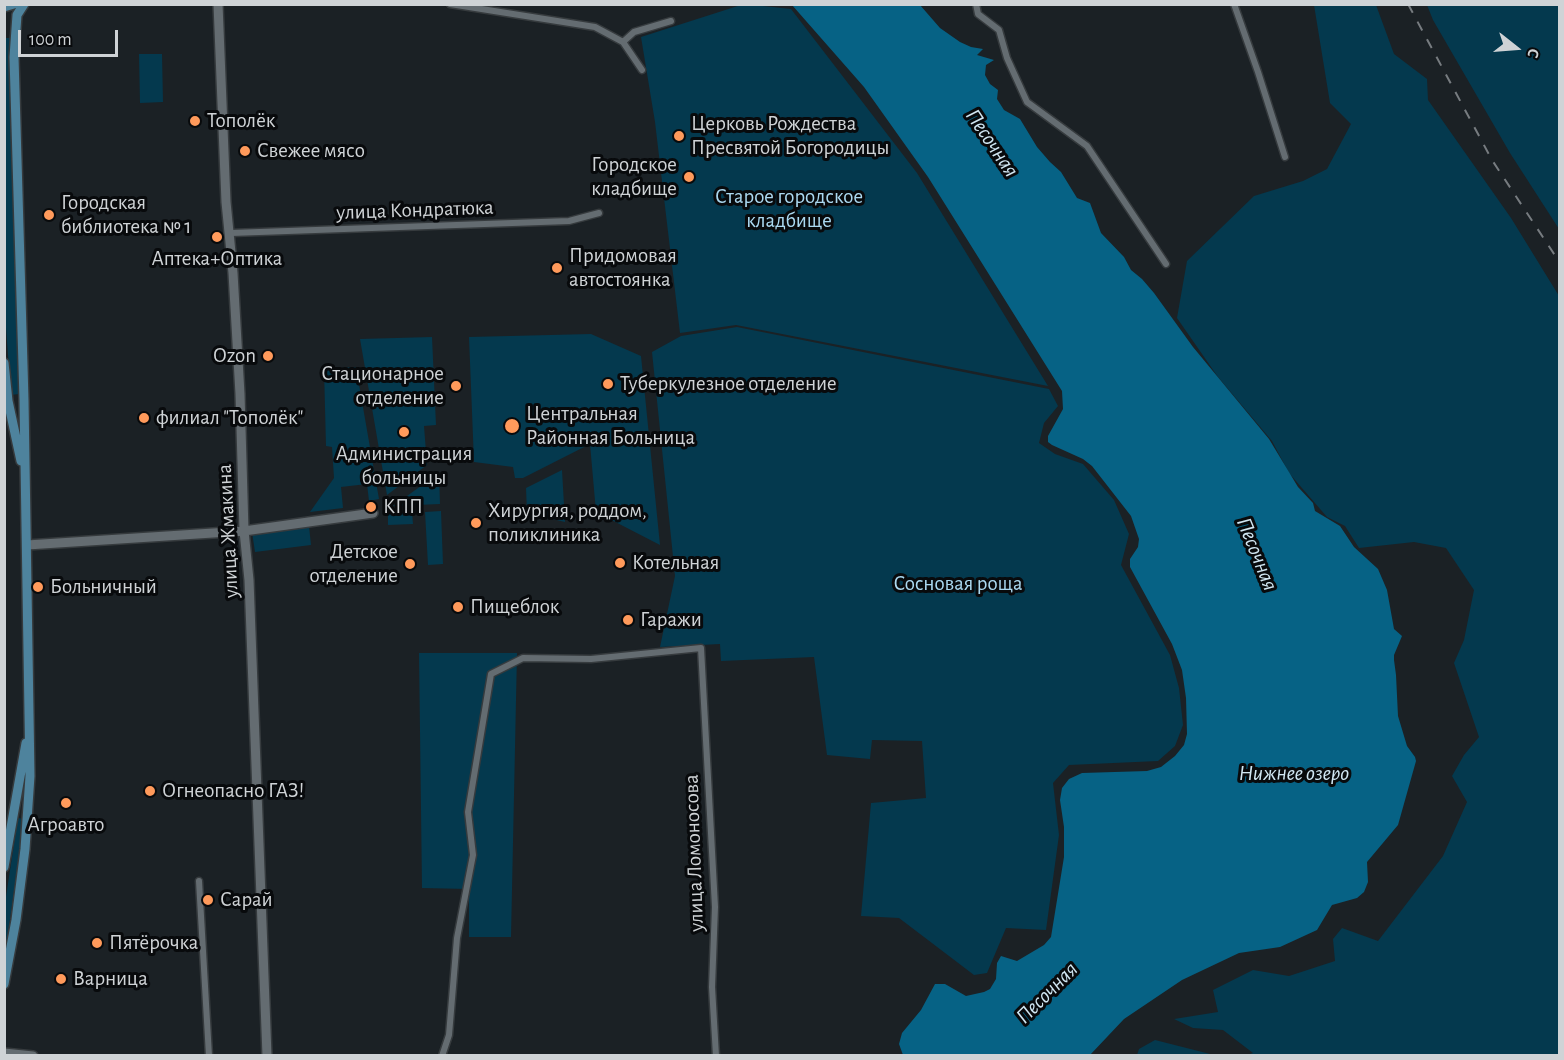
<!DOCTYPE html>
<meta charset="utf-8">
<style>
body{margin:0}
#map{position:relative;width:1564px;height:1060px;overflow:hidden;background:#1b2125;font-family:"Alegreya Sans",sans-serif}
canvas{display:block}
.frame{position:absolute;inset:0;border:6px solid #cfd3d6;pointer-events:none}
.north{position:absolute;left:1486px;top:18px;width:60px;height:60px;-webkit-text-stroke:4px #080a0c;paint-order:stroke;rotate:107deg;font-size:16px;font-weight:700;line-height:24px;text-align:center;color:#cfd3d6}
.north::after{content:'';display:block;margin:auto;width:21px;height:27px;background:#cfd3d6;clip-path:polygon(50% 0,100% 100%,50% 72%,0 100%)}
.scale{position:absolute;left:18px;top:30px;width:100px;height:27px;box-sizing:border-box;border:3px solid #cfd3d6;border-top:0;padding-left:8px;font-size:18px;line-height:21px;white-space:nowrap;color:#cfd3d6;-webkit-text-stroke:4px #080a0c;paint-order:stroke}
</style>
<div id="map">
<canvas width="1564" height="1060"></canvas>
<div class="frame"></div>
<div class="north">С</div>
<div class="scale">100 m</div>
</div>
<script>
const ctx = document.querySelector('canvas').getContext('2d');
ctx.lineJoin = 'round';
function fillPath(path, color) { ctx.fillStyle = color; ctx.fill(path, 'evenodd'); }
const poly = rows => new Path2D(rows.map(r => 'M' + r).join(''));
function stroke(path, color, width, dash) { ctx.strokeStyle = color; ctx.lineWidth = width; ctx.lineCap = dash ? 'butt' : 'round'; ctx.setLineDash(dash || []); ctx.stroke(path); }
function drawText(font, color, halo, rows, align = 'center') {
  ctx.font = font + ' "Alegreya Sans",sans-serif'; ctx.lineWidth = 6; ctx.setLineDash([]); ctx.textBaseline = 'middle'; ctx.strokeStyle = halo; ctx.fillStyle = color; for (const [text, x, y, turn = 0] of rows) {
    ctx.save(); ctx.translate(x, y); ctx.rotate((+turn || 0) * Math.PI / 180); ctx.textAlign = isNaN(turn) ? turn : align; if (halo) ctx.strokeText(text, 0, 0); ctx.fillText(text, 0, 0); ctx.restore();
  }
}
fillPath(poly([
 [744,4,791,9,917,173,1048,386,736,325,680,333,655,122,641,37],
 [1314,5,1376,5,1394,54,1427,79,1428,100,1511,218,1559,296,1559,1055,1247,1055,1253,1053,1223,1030,1193,1028,1174,1019,1218,1012,1213,990,1253,970,1289,976,1335,961,1333,939,1342,928,1378,941,1443,856,1467,802,1452,776,1464,755,1479,737,1454,663,1464,640,1474,590,1446,548,1414,542,1359,548,1345,526,1327,517,1289,473,1272,441,1218,377,1177,318,1187,261,1254,196,1303,181,1327,169,1351,124,1330,103],
 [1427,5,1559,5,1559,229,1510,153,1433,20],
 [4,38,10,38,19,394,11,395,4,301],
 [139,54,162,54,163,102,140,103],
 [737,327,1049,389,1058,406,1044,423,1039,443,1055,454,1083,464,1114,500,1129,534,1121,565,1170,655,1179,688,1183,725,1175,746,1158,761,1069,765,1053,783,1059,835,1046,930,1006,928,987,973,974,975,899,918,861,916,871,803,926,798,922,741,872,740,870,759,827,755,814,657,721,661,720,644,660,647,675,576,652,352,681,336],
 [591,334,641,356,660,545,596,512,590,444,523,478,515,478,513,467,474,462,469,337],
 [432,337,436,425,424,426,427,465,387,495,360,339],
 [356,367,379,499,369,501,367,484,341,487,343,508,310,512,334,478,332,447,326,446,324,369],
 [562,470,565,522,527,513,526,488],
 [439,473,440,504,393,506],
 [441,511,443,564,428,565,425,512],
 [412,512,413,524,388,525,388,514],
 [309,526,311,545,255,552,252,532],
 [419,653,517,653,511,937,469,937,469,889,422,888],
 [18,818,24,819,5,955,5,903],
 [1155,1040,1214,1055,1137,1055,1139,1049]
]), '#04394e');
fillPath(poly([
 [792,5,920,5,940,28,960,42,971,47,983,49,977,55,994,60,986,65,985,75,990,84,998,90,997,99,1004,110,1020,119,1037,147,1050,162,1061,172,1077,198,1090,203,1101,233,1124,257,1131,270,1142,279,1154,293,1193,347,1269,439,1298,487,1313,503,1315,511,1340,526,1354,547,1378,569,1387,590,1394,629,1402,636,1394,655,1394,660,1396,675,1398,716,1407,746,1415,757,1416,761,1398,825,1367,862,1368,882,1364,892,1357,898,1332,905,1317,930,1280,947,1239,953,1182,980,1124,1019,1090,1055,903,1055,899,1044,902,1033,921,1010,935,984,945,984,966,996,984,992,990,989,996,979,997,963,1001,956,1017,961,1044,945,1051,937,1064,857,1064,827,1060,800,1062,788,1069,779,1082,773,1147,771,1161,767,1175,756,1184,745,1187,734,1186,698,1182,670,1172,644,1130,567,1130,559,1138,547,1139,539,1131,516,1092,466,1083,459,1052,445,1048,442,1048,436,1063,409,1062,391,928,177,864,87]
]), '#066285');
const street = poly([
 [450,4,595,27,623,42,642,70],
 [976,4,978,14,999,30,1007,58,1027,102,1087,146,1166,264],
 [1234,4,1258,72,1285,157],
 [623,42,634,32,671,21],
 [231,233,569,221,599,213],
 [199,881,209,1056],
 [442,1056,449,1035,457,938,473,855,468,812,491,674,523,658,591,659,701,648,715,907,712,987,716,1056]
]);
const secondary = poly([
 [218,4,226,202,233,273,240,394,244,531,249,580,267,1056],
 [27,545,244,531,373,513],
 [4,1053,33,1056]
]);
const primary = poly([
 [4,7,14,4],
 [4,363,8,401,21,461],
 [4,867,26,743],
 [4,984,16,920,25,849,30,776,24,400,14,57,17,15,24,4]
]);
stroke(street, '#363b3e', 9);
stroke(secondary, '#363b3e', 12);
stroke(primary, '#363b3e', 12);
stroke(street, '#646c71', 6);
stroke(secondary, '#646c71', 9);
stroke(primary, '#4e839d', 9);
stroke(poly([
 [1408,4,1492,160,1560,263]
]), '#777c80', 2, [10, 10]);
for (const [x, y, r, color] of [
 [195,121,6,"#ff9a5b"],
 [679,136,6,"#ff9a5b"],
 [245,151,6,"#ff9a5b"],
 [689,177,6,"#ff9a5b"],
 [49,215,6,"#ff9a5b"],
 [217,237,6,"#ff9a5b"],
 [557,268,6,"#ff9a5b"],
 [268,356,6,"#ff9a5b"],
 [608,384,6,"#ff9a5b"],
 [456,386,6,"#ff9a5b"],
 [144,418,6,"#ff9a5b"],
 [512,426,8,"#ff9a5b"],
 [404,432,6,"#ff9a5b"],
 [371,507,6,"#ff9a5b"],
 [476,523,6,"#ff9a5b"],
 [620,563,6,"#ff9a5b"],
 [410,564,6,"#ff9a5b"],
 [38,587,6,"#ff9a5b"],
 [458,607,6,"#ff9a5b"],
 [628,620,6,"#ff9a5b"],
 [150,791,6,"#ff9a5b"],
 [66,803,6,"#ff9a5b"],
 [208,900,6,"#ff9a5b"],
 [97,943,6,"#ff9a5b"],
 [61,979,6,"#ff9a5b"]
]) { const dot = new Path2D(); dot.arc(x, y, r, 0, 2 * Math.PI); ctx.fillStyle = color; ctx.fill(dot); stroke(dot, '#080a0c', 2); }
drawText('21px', '#cfd3d6', '#080a0c', [
 ["Тополёк",207,121],
 ["Церковь Рождества",691,124],
 ["Пресвятой Богородицы",691,148],
 ["Свежее мясо",257,151],
 ["Городское",677,165,"right"],
 ["кладбище",677,189,"right"],
 ["Городская",61,203],
 ["библиотека № 1",61,227],
 ["Придомовая",569,256],
 ["автостоянка",569,280],
 ["Аптека+Оптика",217,259,"center"],
 ["Ozon",256,356,"right"],
 ["Стационарное",444,374,"right"],
 ["отделение",444,398,"right"],
 ["Туберкулезное отделение",620,384],
 ["Центральная",526,414],
 ["Районная Больница",526,438],
 ["филиал \"Тополёк\"",156,418],
 ["Администрация",404,454,"center"],
 ["больницы",404,478,"center"],
 ["КПП",383,507],
 ["Хирургия, роддом,",488,511],
 ["поликлиника",488,535],
 ["Детское",398,552,"right"],
 ["отделение",398,576,"right"],
 ["Котельная",632,563],
 ["Больничный",50,587],
 ["Пищеблок",470,607],
 ["Гаражи",640,620],
 ["Огнеопасно ГАЗ!",162,791],
 ["Агроавто",66,825,"center"],
 ["Сарай",220,900],
 ["Пятёрочка",109,943],
 ["Варница",73,979]
], 'left');
drawText('21px', '#abd9f1', '#080a0c', [
 ["Старое городское",789,197],
 ["кладбище",789,221],
 ["Сосновая роща",958,584]
]);
drawText('21px', '#cfd3d6', '#080a0c', [
 ["улица Кондратюка",415,210,-2],
 ["улица Жмакина",228,531,-93],
 ["улица Ломоносова",694,853,-92]
]);
drawText('italic 22px', '#d1e7f3', '#080a0c', [
 ["Песочная",992,143,56],
 ["Песочная",1257,554,68],
 ["Нижнее озеро",1294,773],
 ["Песочная",1047,993,-45]
]);
</script>
